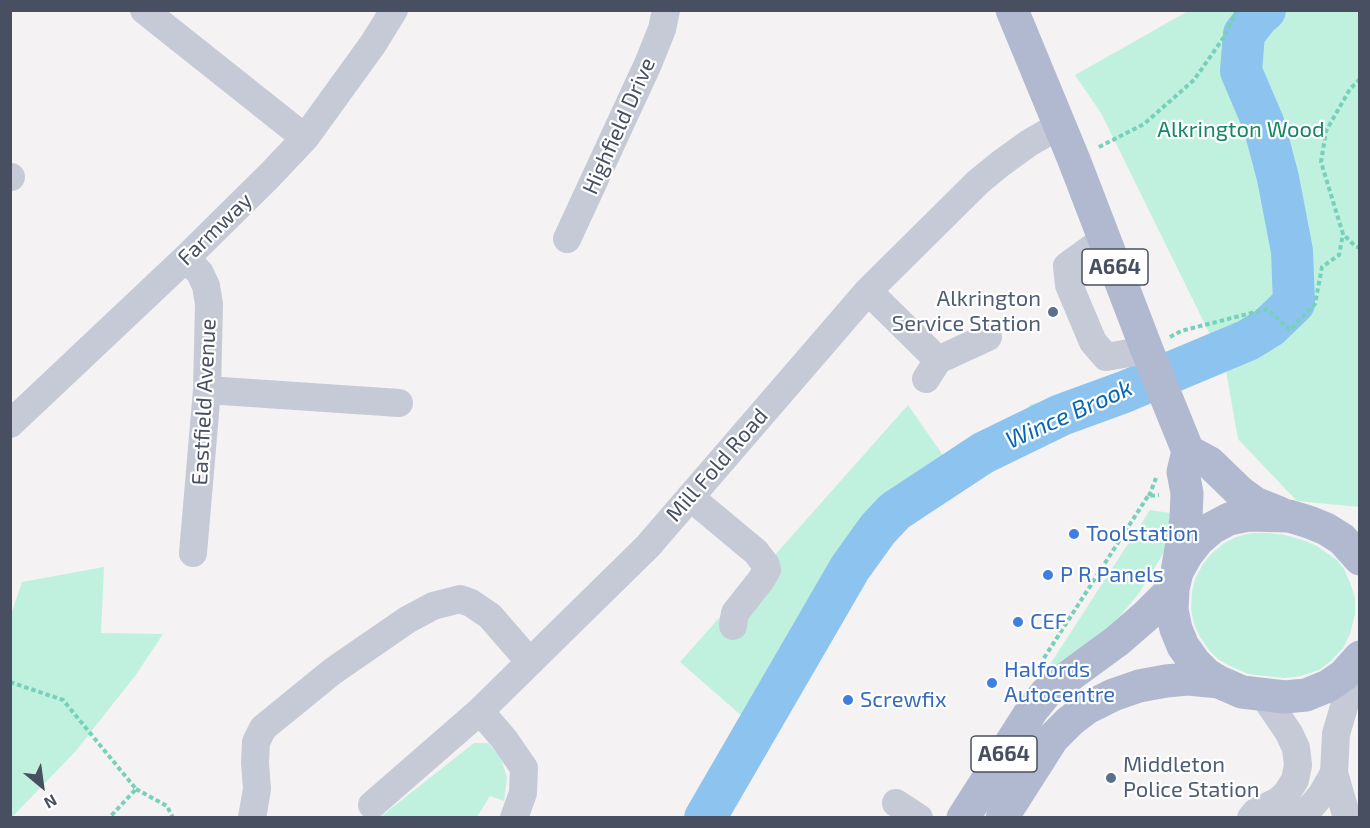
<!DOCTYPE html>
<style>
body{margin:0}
#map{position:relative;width:1370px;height:828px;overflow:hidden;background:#f4f2f2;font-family:"Exo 2",sans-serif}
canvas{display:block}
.frame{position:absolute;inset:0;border:12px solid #484f60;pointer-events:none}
.north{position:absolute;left:12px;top:756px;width:60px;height:60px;-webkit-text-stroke:4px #fff;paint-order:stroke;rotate:151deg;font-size:16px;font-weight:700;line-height:24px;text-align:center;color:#484f60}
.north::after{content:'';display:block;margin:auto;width:21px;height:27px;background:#484f60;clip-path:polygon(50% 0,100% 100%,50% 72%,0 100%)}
</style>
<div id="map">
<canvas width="1370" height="828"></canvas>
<div class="frame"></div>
<div class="north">N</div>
</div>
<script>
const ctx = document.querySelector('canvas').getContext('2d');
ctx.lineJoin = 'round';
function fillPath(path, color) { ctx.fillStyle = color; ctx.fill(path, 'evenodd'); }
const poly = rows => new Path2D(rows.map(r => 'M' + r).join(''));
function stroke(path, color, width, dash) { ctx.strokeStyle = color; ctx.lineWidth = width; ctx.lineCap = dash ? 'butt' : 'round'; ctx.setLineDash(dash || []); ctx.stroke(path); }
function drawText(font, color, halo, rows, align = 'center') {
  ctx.font = font + ' "Exo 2",sans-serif'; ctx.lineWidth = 4.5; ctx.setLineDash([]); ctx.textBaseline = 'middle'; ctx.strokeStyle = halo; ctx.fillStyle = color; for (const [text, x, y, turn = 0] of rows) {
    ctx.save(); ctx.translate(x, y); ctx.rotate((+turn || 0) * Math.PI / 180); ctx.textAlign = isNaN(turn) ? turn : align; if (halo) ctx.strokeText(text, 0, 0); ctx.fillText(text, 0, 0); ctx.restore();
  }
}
fillPath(poly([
 [1190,10,1359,11,1359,507,1297,501,1238,439,1225,365,1101,113,1075,75],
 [1121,378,1126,395,1065,420,989,455,909,509,874,546,851,580,775,710,780,718,719,817,693,817,751,724,680,662,908,405,949,464,1033,422,1029,405],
 [1150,510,1170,513,1170,534,1163,554,1139,593,1121,615,1098,637,1043,675],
 [1251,533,1269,533,1285,535,1303,540,1317,546,1337,560,1344,569,1351,585,1355,598,1355,614,1350,634,1343,648,1331,661,1319,670,1301,676,1284,678,1248,674,1228,665,1218,659,1209,650,1200,637,1194,624,1191,609,1192,592,1195,579,1203,564,1211,554,1223,544,1236,537],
 [104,567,101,633,163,634,135,676,75,752,12,817,11,817,11,615,22,582],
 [474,743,488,743,501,758,507,778,504,801,490,796,477,817,379,818]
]), '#c0f1df');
stroke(poly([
 [705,818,850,568,878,529,895,511,983,453,1061,415,1124,392,1248,340,1269,327,1294,303,1292,251,1278,178,1264,125,1241,71,1244,34,1258,16,1265,10]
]), '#8cc3ef', 42);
stroke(poly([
 [1360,79,1350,89,1326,131,1321,162,1343,234,1355,246,1360,248],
 [1099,147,1144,124,1194,80,1224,37,1237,10],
 [1170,337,1181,331,1267,309,1290,330,1315,304,1322,267,1339,255,1343,234],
 [1149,496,1156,478],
 [1044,658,1148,496,1159,495],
 [10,682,63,700,136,789,109,818],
 [136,789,167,806,173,818]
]), '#77d1ba', 4, [4.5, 3]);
stroke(poly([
 [144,10,305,138],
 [10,177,11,177],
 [567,239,648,64,662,29,666,10],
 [1104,239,1067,266,1069,285,1093,342,1106,357,1147,350],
 [186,258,200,273,206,286,209,304,207,390,193,553],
 [868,291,938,360],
 [926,379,938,360,988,337],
 [207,390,399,403],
 [10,424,186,258,270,175,305,138,373,44,394,10],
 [690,497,756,552,766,565,767,570,761,580,735,613,733,626],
 [480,711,504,739,524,768,523,793,514,818],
 [1334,773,1347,818],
 [896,803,919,818],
 [372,805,480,711,648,546,868,291,978,182,1000,164,1029,143,1060,125],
 [252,818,257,789,255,763,256,742,263,728,333,671,407,620,433,606,460,599,471,603,490,616,530,662],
 [1251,818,1256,812,1278,801,1286,794,1295,780,1298,765,1296,748,1289,733,1264,696],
 [1293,818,1310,808,1322,794,1334,773,1336,734,1358,659]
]), '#c5cad6', 28);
stroke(poly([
 [1012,10,1074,160,1147,350,1188,451,1183,472,1187,493,1186,519,1177,572],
 [1188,451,1210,463,1240,492,1255,503,1280,513],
 [1360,559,1342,539,1326,529,1309,522,1289,516,1248,515,1229,519,1212,528,1198,540,1187,554,1177,572,1173,589,1172,610,1176,629,1183,646,1195,663,1206,674,1219,682,1242,692,1285,697,1306,695,1328,686,1344,675,1360,657],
 [963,818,1032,710,1046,693,1117,641,1147,615,1173,589],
 [1002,818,1053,738,1070,721,1087,708,1113,695,1139,686,1166,681,1188,679,1219,682]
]), '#b1b9d1', 33);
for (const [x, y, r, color] of [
 [1053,312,6,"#5c6f8a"],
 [1074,534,6,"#3f7fe0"],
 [1048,575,6,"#3f7fe0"],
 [1018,622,6,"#3f7fe0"],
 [992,683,6,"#3f7fe0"],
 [848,700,6,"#3f7fe0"],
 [1111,778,6,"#5c6f8a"]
]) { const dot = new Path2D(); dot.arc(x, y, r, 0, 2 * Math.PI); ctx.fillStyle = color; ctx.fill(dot); stroke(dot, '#fff', 2); }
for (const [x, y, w] of [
 [1115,267,66],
 [1004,754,66]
]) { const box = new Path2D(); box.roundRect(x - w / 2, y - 18, w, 36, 4.5); ctx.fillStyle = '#fff'; ctx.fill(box); stroke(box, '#484f60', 1.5); }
drawText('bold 21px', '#484f60', null, [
 ["A664",1115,267],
 ["A664",1004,754]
]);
drawText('22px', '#484f60', '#fff', [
 ["Highfield Drive",619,126,-66],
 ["Farmway",215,229,-44],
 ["Eastfield Avenue",204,402,-87],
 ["Mill Fold Road",717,465,-49]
]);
drawText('22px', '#158668', '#fff', [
 ["Alkrington Wood",1241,130]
]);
drawText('22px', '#4e5e75', '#fff', [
 ["Alkrington",1041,299],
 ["Service Station",1041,324],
 ["Middleton",1123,765,"left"],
 ["Police Station",1123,790,"left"]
], 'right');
drawText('22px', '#366cbe', '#fff', [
 ["Toolstation",1086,534],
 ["P R Panels",1060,575],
 ["CEF",1030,622],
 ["Halfords",1004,670],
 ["Autocentre",1004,695],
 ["Screwfix",860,700]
], 'left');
drawText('italic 24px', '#0867b3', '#fff', [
 ["Wince Brook",1069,414,-24]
]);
</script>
